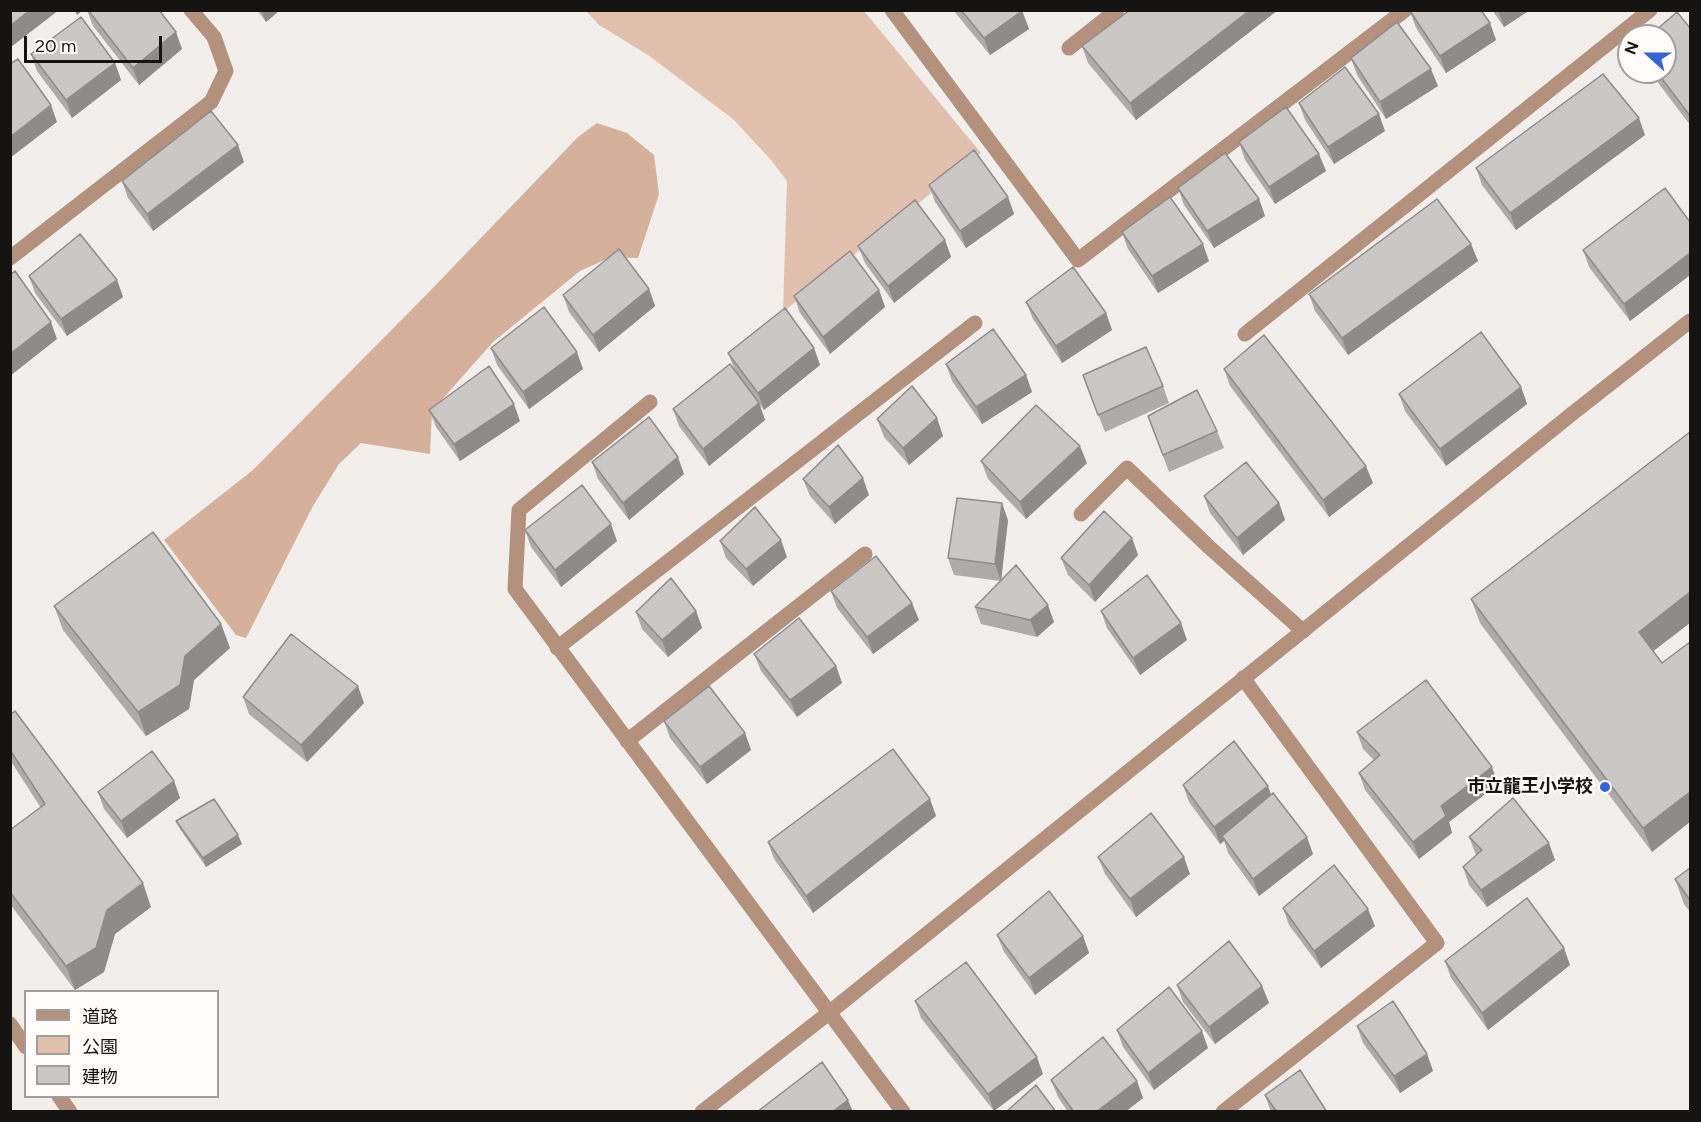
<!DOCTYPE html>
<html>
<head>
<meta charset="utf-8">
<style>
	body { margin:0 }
	#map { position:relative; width:1701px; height:1122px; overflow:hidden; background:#f1eeec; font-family:Figtree,"Noto Sans JP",sans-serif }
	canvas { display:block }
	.frame { position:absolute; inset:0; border:12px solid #151413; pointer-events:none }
	.legend { position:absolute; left:24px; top:990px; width:195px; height:108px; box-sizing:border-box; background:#fffbf9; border:2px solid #a19f9d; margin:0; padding:8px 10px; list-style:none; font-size:18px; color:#151413 }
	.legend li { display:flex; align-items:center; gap:12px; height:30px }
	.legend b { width:30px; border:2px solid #a19f9d }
	.north { position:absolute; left:1617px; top:24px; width:60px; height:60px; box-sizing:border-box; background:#fffbf9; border:2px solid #a19f9d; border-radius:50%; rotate:291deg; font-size:16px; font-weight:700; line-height:24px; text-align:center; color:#151413 }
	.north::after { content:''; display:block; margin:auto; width:21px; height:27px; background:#3365d4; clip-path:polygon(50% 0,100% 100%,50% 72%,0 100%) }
	.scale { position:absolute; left:24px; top:36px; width:138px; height:27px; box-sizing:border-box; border:3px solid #151413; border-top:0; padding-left:8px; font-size:18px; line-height:21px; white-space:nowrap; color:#151413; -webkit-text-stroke:4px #fffbf9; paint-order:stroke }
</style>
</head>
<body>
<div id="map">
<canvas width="1701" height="1122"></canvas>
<div class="frame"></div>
<ul class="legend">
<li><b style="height:8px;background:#b3917d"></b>道路</li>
<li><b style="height:16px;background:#e1c0ad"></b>公園</li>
<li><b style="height:16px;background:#cbc7c5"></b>建物</li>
</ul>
<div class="north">N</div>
<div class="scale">20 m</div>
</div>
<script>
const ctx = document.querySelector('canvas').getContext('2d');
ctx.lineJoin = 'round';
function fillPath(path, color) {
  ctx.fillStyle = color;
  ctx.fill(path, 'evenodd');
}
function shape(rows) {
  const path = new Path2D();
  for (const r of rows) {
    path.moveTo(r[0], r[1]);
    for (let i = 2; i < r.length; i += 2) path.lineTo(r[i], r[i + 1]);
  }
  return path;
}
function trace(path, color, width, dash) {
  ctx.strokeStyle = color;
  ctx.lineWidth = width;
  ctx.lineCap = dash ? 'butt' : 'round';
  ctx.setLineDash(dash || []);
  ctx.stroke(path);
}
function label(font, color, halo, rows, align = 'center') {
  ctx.font = font + ' Figtree,"Noto Sans JP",sans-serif';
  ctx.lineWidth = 4.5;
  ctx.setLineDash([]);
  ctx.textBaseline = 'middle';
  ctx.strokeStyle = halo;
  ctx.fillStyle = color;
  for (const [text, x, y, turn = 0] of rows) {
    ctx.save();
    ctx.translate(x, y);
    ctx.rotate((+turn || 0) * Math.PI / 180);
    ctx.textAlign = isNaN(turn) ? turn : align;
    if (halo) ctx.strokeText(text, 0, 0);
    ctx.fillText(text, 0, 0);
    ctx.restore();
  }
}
fillPath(shape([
	[586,11,864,11,981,153,783,312,787,181,771,160,733,119,648,55,599,25]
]), '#e1c0ad');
fillPath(shape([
	[597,123,627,133,654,155,659,194,638,258,611,257,580,271,493,342,432,411,430,454,361,443,339,464,313,506,246,638,236,635,164,540,253,470,428,293,578,137]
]), '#d5b19b');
trace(shape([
	[892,10,1078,260,1405,10],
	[1069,48,1117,10],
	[10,258,211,102,226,71,214,37,191,10],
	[1245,334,1650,10],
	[650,402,519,510,515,589,903,1112],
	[1081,514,1127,468,1209,547,1303,631],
	[557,648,975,323],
	[627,741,865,554],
	[10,1024,26,1047],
	[59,1096,70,1112],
	[1223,1112,1437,943,1243,678]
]), '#b3917d', 15);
trace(shape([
	[702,1112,830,1012,1573,413,1690,321]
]), '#b3917d', 15);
fillPath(shape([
	[87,10,159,10,182,49,139,85,93,26],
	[257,10,280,10,266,22],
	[953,10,1022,10,1029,29,990,55],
	[1130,10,1278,10,1136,120,1088,63,1082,46],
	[1492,10,1530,10,1504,27],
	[1410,11,1490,23,1496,40,1446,73,1416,28],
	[1690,28,1690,125,1650,72,1665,72],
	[31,54,115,63,121,80,72,118,37,71],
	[1351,58,1438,86,1386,119,1357,75],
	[1299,103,1385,131,1334,164,1305,120],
	[1645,135,1516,230,1482,185,1476,168],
	[1239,142,1326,171,1275,204,1245,160],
	[244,162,153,231,128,198,122,181],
	[929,185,1008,197,1014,214,966,248,935,202],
	[1178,188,1259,199,1265,216,1214,248,1184,205],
	[1690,222,1690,275,1630,321,1589,267,1583,250],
	[1122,232,1209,261,1158,293,1128,249],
	[945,240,951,257,894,303,865,263,858,246],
	[1471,244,1478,261,1348,355,1315,311,1309,294],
	[29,276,117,280,123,297,67,336,35,293],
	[649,289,655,306,599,352,569,312,563,295],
	[879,290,885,307,830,354,800,313,794,296],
	[1026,302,1106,313,1112,330,1062,363,1033,319],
	[491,348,583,369,529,409,497,365],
	[814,348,820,365,764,410,760,405,765,420,709,466,679,426,673,409,734,368,728,353],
	[946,364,1026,375,1032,392,982,424,952,381],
	[1224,369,1373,483,1329,517,1230,386],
	[1083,375,1163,386,1169,403,1105,432],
	[1521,387,1527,404,1446,466,1405,411,1399,394],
	[429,410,520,421,460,461,436,427],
	[1148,416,1217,431,1224,448,1169,472],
	[877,419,943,436,909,465,884,437],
	[981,461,1087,463,1026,519,988,479],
	[592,462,684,474,629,520,598,479],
	[803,479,869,495,835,524,810,496],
	[1204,496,1279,503,1285,520,1243,555,1210,513],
	[1008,520,1001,580,1054,622,1037,637,981,624,975,607,1001,581,954,575,948,558],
	[525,530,617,541,561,587,531,547],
	[1132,538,1138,555,1095,602,1068,575,1061,558],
	[720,541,787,557,753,586,726,558],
	[831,591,919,620,873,654,837,608],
	[1471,599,1653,652,1652,852,1480,623],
	[54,606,221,624,230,648,194,680,189,709,146,736,63,630],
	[696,611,702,628,668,657,642,629,636,612],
	[1101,611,1187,640,1140,675,1107,628],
	[754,654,836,666,842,683,797,717,761,671],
	[243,697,364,703,307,762,249,714],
	[10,715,151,907,115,934,104,972,75,990,10,904,10,830,41,808,10,760],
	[664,721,745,733,751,750,707,784,670,738],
	[1357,732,1498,784,1449,822,1452,833,1419,859,1365,790,1359,773,1374,760,1363,749],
	[174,781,180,798,127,838,104,809,98,792],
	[1183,785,1271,794,1313,854,1259,896,1228,853,1224,841,1220,844,1189,802],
	[930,799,936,816,813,913,774,859,768,842],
	[176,821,242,844,206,867,180,829],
	[1469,837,1555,860,1487,907,1469,885,1463,867,1476,855],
	[1098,857,1190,874,1136,917,1105,874],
	[1690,868,1690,912,1684,904,1675,879],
	[1283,908,1375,926,1321,968,1289,925],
	[997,935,1083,936,1089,953,1035,995,1004,952],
	[1445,961,1570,965,1488,1030,1451,978],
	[1177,985,1262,986,1269,1003,1215,1044,1183,1002],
	[915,1001,1043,1074,994,1111,921,1018],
	[1357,1026,1427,1054,1433,1071,1400,1093,1363,1043],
	[1117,1030,1208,1048,1154,1090,1123,1047],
	[1051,1080,1143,1098,1125,1112,1068,1112,1058,1097],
	[1265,1095,1327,1112,1271,1112]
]), '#afaba9');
fillPath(shape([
	[30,10,59,10,11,47,10,26],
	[75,10,83,10,77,15],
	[261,10,280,10,266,22],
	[1250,10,1278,10,1136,120,1130,103],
	[1498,10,1530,10,1504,27],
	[1022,11,1029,29,990,55,984,38],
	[1490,23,1496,40,1446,73,1440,56],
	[176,32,182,49,139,85,133,68],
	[115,63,121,80,72,118,66,100],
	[1431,69,1438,86,1386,119,1380,102],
	[51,105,57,122,10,158,10,137],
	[1379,114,1385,131,1334,164,1328,147],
	[1639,118,1645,135,1516,230,1510,213],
	[238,145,244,162,153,231,147,214],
	[1319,154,1326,171,1275,204,1269,187],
	[1008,197,1014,214,966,248,960,231],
	[1259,199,1265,216,1214,248,1207,231],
	[945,240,951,257,894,303,888,286],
	[1203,244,1209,261,1158,293,1152,276],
	[1471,244,1478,261,1348,355,1342,338],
	[1690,253,1690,275,1630,321,1624,304],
	[117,280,123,297,67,336,61,319],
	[649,289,655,306,599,352,593,335],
	[879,290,885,307,830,354,823,337],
	[1106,313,1112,330,1062,363,1056,346],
	[51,322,57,339,10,376,10,354],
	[814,348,820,365,764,410,758,393],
	[577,352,583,369,529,409,523,392],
	[1026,375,1032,392,982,424,976,407],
	[1521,387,1527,404,1446,466,1440,449],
	[759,403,765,420,709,466,703,449],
	[514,404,520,421,460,461,454,444],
	[937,418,943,436,909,465,903,448],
	[1080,446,1087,463,1026,519,1020,502],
	[678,457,684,474,629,520,623,503],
	[1366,466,1373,483,1329,517,1323,500],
	[863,478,869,495,835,524,829,507],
	[1002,503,1008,520,1001,581,995,564],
	[1279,503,1285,520,1243,555,1237,538],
	[611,524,617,541,561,587,555,570],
	[1132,538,1138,555,1095,602,1089,585],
	[781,540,787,557,753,586,746,569],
	[1690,592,1690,623,1647,656,1639,632],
	[912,603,919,620,873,654,867,637],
	[1048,605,1054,622,1037,637,1030,620],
	[696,611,702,628,668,657,662,640],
	[1181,623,1187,640,1140,675,1133,658],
	[221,624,230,648,194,680,189,709,146,736,138,712,185,656],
	[836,666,842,683,797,717,790,700],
	[358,686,364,703,307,762,301,745],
	[745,733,751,750,707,784,700,767],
	[1492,767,1498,784,1449,822,1452,833,1419,859,1413,842,1441,806],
	[174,781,180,798,127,838,121,821],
	[1268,786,1274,803,1222,836,1224,841,1220,844,1214,827],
	[1690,792,1690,822,1652,852,1643,828],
	[930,799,936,816,813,913,806,896],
	[238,835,242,844,206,867,203,858],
	[1307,837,1313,854,1259,896,1253,879],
	[1549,843,1555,860,1487,907,1481,890],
	[1184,857,1190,874,1136,917,1130,899],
	[143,883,151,907,115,934,104,972,75,990,66,966,107,910],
	[1368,909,1375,926,1321,968,1314,951],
	[1083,936,1089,953,1035,995,1029,978],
	[1564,948,1570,965,1488,1030,1482,1013],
	[1262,986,1269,1003,1215,1044,1209,1027],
	[1202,1031,1208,1048,1154,1090,1148,1073],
	[1427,1054,1433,1071,1400,1093,1394,1076],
	[1037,1057,1043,1074,994,1111,988,1094],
	[1137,1081,1143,1098,1125,1112,1096,1112],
	[848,1100,853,1112,832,1112]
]), '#8e8b8a');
const building = shape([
	[10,10,30,10,10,26,10,10],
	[88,10,159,10,176,32,133,68,88,10],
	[961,10,1022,10,1022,11,984,38,961,10],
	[1130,10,1250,10,1130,103,1082,46,1130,10],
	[1411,10,1481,10,1490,23,1440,56,1410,11,1411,10],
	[1677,12,1690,28,1690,116,1657,72,1665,72,1665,36,1649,36,1677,12],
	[81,17,115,63,66,100,31,54,81,17],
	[1397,22,1431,69,1380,102,1351,58,1397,22],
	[18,59,51,105,10,137,10,64,18,59],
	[1345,67,1379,114,1328,147,1299,103,1345,67],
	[1603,74,1639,118,1510,213,1476,168,1603,74],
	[1286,107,1319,154,1269,187,1239,142,1286,107],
	[211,111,238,145,147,214,122,181,211,111],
	[974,150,1008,197,960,231,929,185,974,150],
	[1225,153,1259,199,1207,231,1178,188,1225,153],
	[1665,188,1690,222,1690,253,1624,304,1583,250,1665,188],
	[1170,197,1203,244,1152,276,1122,232,1170,197],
	[1437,199,1471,244,1342,338,1309,294,1437,199],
	[915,200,945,240,888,286,858,246,915,200],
	[80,234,117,280,61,319,29,276,80,234],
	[619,249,649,289,593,335,563,295,619,249],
	[850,251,879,290,823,337,794,296,850,251],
	[1073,267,1106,313,1056,346,1026,302,1073,267],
	[15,271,51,322,10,354,10,275,15,271],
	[544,307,577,352,523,392,491,348,544,307],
	[785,308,814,348,758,393,728,353,785,308],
	[993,329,1026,375,976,407,946,364,993,329],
	[1481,332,1521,387,1440,449,1399,394,1481,332],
	[1264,335,1366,466,1323,500,1224,369,1264,335],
	[1146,347,1163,386,1098,415,1083,375,1146,347],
	[730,364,759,403,703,449,673,409,730,364],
	[489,366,514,404,454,444,429,410,489,366],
	[912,386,937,418,903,448,877,419,912,386],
	[1197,390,1217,431,1163,455,1148,416,1197,390],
	[1036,405,1080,446,1020,502,981,461,1036,405],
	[649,417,678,457,623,503,592,462,649,417],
	[1690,432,1690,592,1639,632,1662,663,1690,642,1690,792,1643,828,1471,599,1690,432],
	[838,445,863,478,829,507,803,479,838,445],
	[1246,462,1279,503,1237,538,1204,496,1246,462],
	[582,485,611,524,555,570,525,530,582,485],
	[957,498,1002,503,995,564,948,558,957,498],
	[755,507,781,540,746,569,720,541,755,507],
	[1104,511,1132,538,1089,585,1061,558,1104,511],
	[153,532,221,624,185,656,180,685,138,712,54,606,153,532],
	[876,556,912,603,867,637,831,591,876,556],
	[1016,565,1048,605,1030,620,975,607,1016,565],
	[1147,575,1181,623,1133,658,1101,611,1147,575],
	[671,578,696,611,662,640,636,612,671,578],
	[799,618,836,666,790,700,754,654,799,618],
	[291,634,358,686,301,745,243,697,291,634],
	[1426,680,1492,767,1441,806,1446,816,1413,842,1359,773,1380,755,1357,732,1426,680],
	[709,686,745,733,700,767,664,721,709,686],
	[15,711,143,883,107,910,96,948,66,966,10,892,10,830,45,804,10,750,10,715,15,711],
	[1234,741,1268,786,1214,827,1183,785,1234,741],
	[893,749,930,799,806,896,768,842,893,749],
	[152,751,174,781,121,821,98,792,152,751],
	[1273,793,1307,837,1253,879,1222,836,1273,793],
	[1513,798,1549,843,1481,890,1463,867,1482,850,1469,837,1513,798],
	[214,799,238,835,203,858,176,821,214,799],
	[1151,813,1184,857,1130,899,1098,857,1151,813],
	[1334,865,1368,909,1314,951,1283,908,1334,865],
	[1690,868,1690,900,1675,879,1690,868],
	[1049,891,1083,936,1029,978,997,935,1049,891],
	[1527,898,1564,948,1482,1013,1445,961,1527,898],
	[1229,941,1262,986,1209,1027,1177,985,1229,941],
	[966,962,1037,1057,988,1094,915,1001,966,962],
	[1169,987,1202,1031,1148,1073,1117,1030,1169,987],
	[1393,1001,1427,1054,1394,1076,1357,1026,1393,1001],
	[1103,1037,1137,1081,1096,1112,1074,1112,1051,1080,1103,1037],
	[822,1062,848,1100,832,1112,757,1112,822,1062],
	[1300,1070,1327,1112,1277,1112,1265,1095,1300,1070],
	[1036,1085,1056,1112,1006,1112,1036,1085]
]);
fillPath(building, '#cbc7c5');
trace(building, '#8e8b8a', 1.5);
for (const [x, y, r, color] of [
	[1605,787,6,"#3365d4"]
]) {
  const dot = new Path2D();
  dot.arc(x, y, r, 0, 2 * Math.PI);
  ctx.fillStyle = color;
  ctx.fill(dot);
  trace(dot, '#fffbf9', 2);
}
label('bold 18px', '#151413', '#fffbf9', [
	["市立龍王小学校",1593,787]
], 'right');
</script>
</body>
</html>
